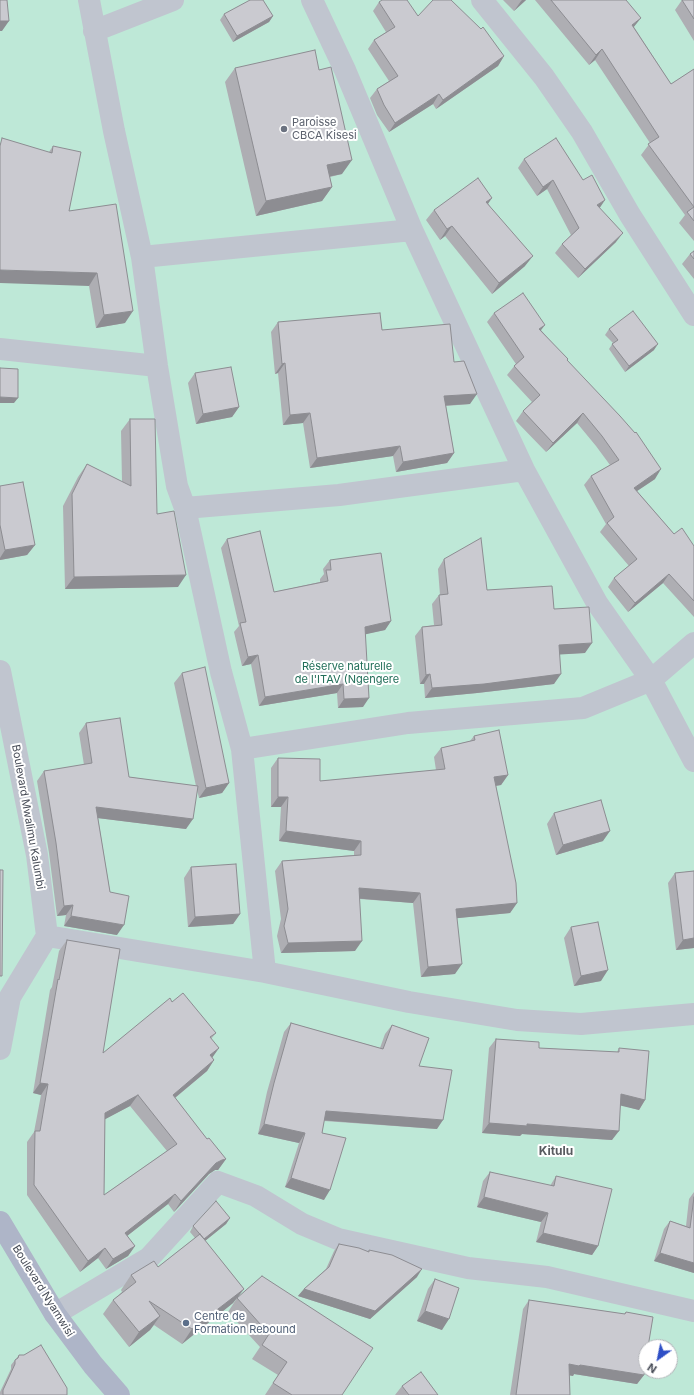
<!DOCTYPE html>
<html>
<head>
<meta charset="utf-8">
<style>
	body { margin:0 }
	#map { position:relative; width:694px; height:1395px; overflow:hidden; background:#eeecec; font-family:Inter,sans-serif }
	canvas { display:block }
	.north { position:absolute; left:638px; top:1339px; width:40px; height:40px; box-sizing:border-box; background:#fff; border:1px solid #b5b7bb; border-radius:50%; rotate:213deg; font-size:11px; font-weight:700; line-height:16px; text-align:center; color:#464b56 }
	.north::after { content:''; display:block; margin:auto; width:14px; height:18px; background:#2e4fc6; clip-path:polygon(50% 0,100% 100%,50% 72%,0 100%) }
</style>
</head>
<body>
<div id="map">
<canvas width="694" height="1395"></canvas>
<div class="north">N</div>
</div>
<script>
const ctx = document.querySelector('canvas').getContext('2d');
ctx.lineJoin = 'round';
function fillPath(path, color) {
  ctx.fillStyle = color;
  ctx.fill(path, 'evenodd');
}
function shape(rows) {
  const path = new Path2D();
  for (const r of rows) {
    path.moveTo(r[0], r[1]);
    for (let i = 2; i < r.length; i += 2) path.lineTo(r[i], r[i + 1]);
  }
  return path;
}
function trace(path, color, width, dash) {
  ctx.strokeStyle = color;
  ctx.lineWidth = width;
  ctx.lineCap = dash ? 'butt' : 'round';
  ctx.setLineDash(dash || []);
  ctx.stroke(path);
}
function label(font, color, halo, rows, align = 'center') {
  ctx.font = font + ' Inter,sans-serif';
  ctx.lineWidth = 4;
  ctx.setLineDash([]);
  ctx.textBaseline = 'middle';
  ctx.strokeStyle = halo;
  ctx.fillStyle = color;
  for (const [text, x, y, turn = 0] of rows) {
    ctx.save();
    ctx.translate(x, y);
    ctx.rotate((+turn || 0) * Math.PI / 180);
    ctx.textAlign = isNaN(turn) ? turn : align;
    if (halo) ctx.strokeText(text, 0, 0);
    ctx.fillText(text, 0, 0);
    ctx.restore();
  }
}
fillPath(shape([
	[0,0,694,0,694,1395,0,1395],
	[646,1347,670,1347,670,1371,646,1371]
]), '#bee8d7');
trace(shape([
	[89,0,114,131,142,257,157,366,177,486,185,508,221,672,242,749,265,972],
	[312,0,345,70,412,230,524,470,597,603,651,680,694,761],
	[482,0,544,77,582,132,630,215,694,315],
	[94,31,173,0],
	[142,257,412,230],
	[0,349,157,366],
	[185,508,339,495,524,470],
	[0,671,37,855,47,936,10,997,0,1049],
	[242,749,408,723,583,708,651,680,694,643],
	[47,936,265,972,409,1002,517,1020,581,1024,694,1014],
	[55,1314,149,1258,218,1182,256,1196,302,1224,338,1239,468,1268,547,1277,694,1311]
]), '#c0c5cf', 22);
trace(shape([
	[0,1222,55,1314,93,1365,119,1395]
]), '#aeb5c8', 22);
fillPath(shape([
	[503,0,526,0,514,11],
	[535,0,626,0,634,27,671,84,694,69,694,241,679,223,685,215,641,155,650,143,595,60,589,65],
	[682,0,694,0,694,41,675,10],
	[379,2,418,16,504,56,498,66,436,109,433,104,389,132,377,115,370,98,377,89,389,81,368,49,374,40,386,32,373,11],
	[224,14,273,16,269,22,233,42,220,20],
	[235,68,319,70,342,174,330,177,332,187,322,201,256,216,225,82],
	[53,146,69,211,125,323,96,328,89,286,49,152],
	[524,159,600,208,616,242,578,278,555,253,562,244,571,235,547,189,537,196,518,168],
	[492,198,488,203,525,266,492,294,445,236,440,240,426,220,434,210],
	[694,251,694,279,682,264,690,254],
	[494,313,541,330,567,360,655,479,637,491,674,534,694,546,694,617,663,583,628,612,608,587,614,578,629,566,600,532,606,524,584,485,591,476,610,465,596,446,577,423,546,452,516,421,523,411,532,402,507,375,516,364,487,322],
	[278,322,382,330,454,362,470,404,446,406,454,453,447,463,396,472,393,456,310,468,303,423,283,425,278,373,275,374,271,332],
	[609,329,654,350,625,372,609,349,613,343,605,335],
	[195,373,239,407,232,417,196,424,188,383],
	[130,419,178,587,65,589,63,506,78,477,87,464,122,482,121,431],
	[0,486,35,545,27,555,0,560],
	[227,539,274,592,320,582,320,579,324,574,323,569,330,560,391,621,385,630,365,634,363,707,338,708,337,693,259,706,251,664,242,666,234,632,239,626,221,548],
	[444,559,487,590,554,609,585,653,559,654,554,684,477,693,425,698,424,684,420,684,415,636,422,627,434,625,432,604,439,595,440,595,438,569],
	[182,673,229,783,222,793,199,798,197,790,186,829,98,818,117,935,64,926,66,915,57,916,49,853,37,781,44,771,84,765,79,733,86,723,129,777,196,786,174,683],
	[474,736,508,775,501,785,496,786,517,903,510,913,457,918,455,974,421,977,413,903,360,899,355,951,281,953,277,936,281,919,275,871,282,861,354,855,354,851,279,841,281,807,271,807,271,768,278,758,320,781,436,770,434,757,441,748,470,741],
	[554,813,603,841,556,855,547,824],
	[191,867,240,914,233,924,188,927,184,878],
	[694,871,694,948,676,950,668,883,675,873],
	[571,927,601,981,574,986,564,938],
	[67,940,103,1053,172,1002,216,1033,211,1039,219,1048,212,1057,214,1060,207,1071,175,1098,207,1139,226,1159,218,1170,215,1170,209,1174,174,1212,168,1204,127,1236,135,1246,128,1256,106,1269,98,1258,80,1272,27,1195,27,1142,34,1132,41,1095,33,1093,50,990,52,987,59,951],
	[130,1106,167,1151,104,1195,105,1119],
	[291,1023,380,1048,385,1034,392,1025,419,1066,437,1129,324,1121,322,1133,324,1200,285,1187,299,1143,258,1134,267,1092,284,1032],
	[496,1039,539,1048,617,1052,619,1048,645,1100,639,1110,621,1105,612,1140,522,1134,520,1136,482,1133,489,1048],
	[490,1172,550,1186,556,1176,598,1246,592,1255,536,1242,541,1222,477,1207,483,1181],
	[694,1192,694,1273,654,1261,664,1229,670,1221,686,1226,689,1199],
	[230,1218,226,1224,205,1241,244,1289,233,1303,182,1344,154,1325,150,1330,129,1347,103,1314,113,1300,122,1292,121,1290,131,1275,158,1267,195,1238,190,1232,193,1226],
	[339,1244,368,1252,369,1250,417,1277,370,1319,298,1296,304,1289,326,1269,334,1251],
	[435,1279,442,1330,417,1321,428,1289],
	[237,1298,342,1395,265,1395,278,1375,252,1359,260,1347,228,1312],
	[529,1300,624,1314,626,1312,644,1375,637,1384,574,1374,573,1376,569,1375,570,1395,510,1395,523,1309],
	[19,1355,67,1395,0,1395,0,1392,11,1369,11,1365],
	[402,1386,438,1395,395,1395]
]), '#aeaeb3');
fillPath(shape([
	[522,0,526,0,514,11,521,1],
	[273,16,269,22,233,42,237,36],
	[641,18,633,28,632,25],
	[0,21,9,21,2,31,0,31],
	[602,49,595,60,589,65,596,55],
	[504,56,498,66,436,109,443,100],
	[439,94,433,104,389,132,395,123],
	[352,160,342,174,317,179,327,165],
	[553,180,547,189,537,196,543,187],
	[332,187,322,201,256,216,266,201],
	[492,198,485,208,486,202],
	[605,200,599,209,597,205],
	[452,226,445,236,440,240,447,229],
	[623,233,616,242,578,278,585,269],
	[533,256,525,266,492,294,499,283],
	[0,270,97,273,89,286,0,283],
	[133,311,125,323,96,328,104,315],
	[545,325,538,334,539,329],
	[658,344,654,350,625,372,629,366],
	[285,363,278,373,275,374,282,364],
	[477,394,470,404,437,406,444,396],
	[0,397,18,398,14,403,0,403],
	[239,407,232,417,196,424,203,414],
	[310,413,303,423,283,425,290,415],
	[583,413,577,423,546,452,553,443],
	[400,446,393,456,310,468,317,458],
	[454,453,447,463,396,472,403,462],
	[661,469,655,479,628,497,634,488],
	[35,545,27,555,0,560,0,558,5,550],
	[669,574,663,583,628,612,635,603],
	[186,575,178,587,65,589,74,577],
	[391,621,385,630,358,636,365,627],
	[592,643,585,653,552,655,559,645],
	[258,655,251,664,242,666,248,657],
	[430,674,424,684,420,684,426,675],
	[561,674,554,684,477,693,425,698,432,688],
	[343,684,337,693,259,706,265,697],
	[369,698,363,707,338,708,344,699],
	[508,775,501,785,487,787,494,777],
	[229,783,222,793,199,798,206,788],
	[278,797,288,797,281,807,271,807],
	[96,807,193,819,186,829,89,817],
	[286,831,361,841,354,851,279,841],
	[610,831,603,841,556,855,563,845],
	[359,888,420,893,413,903,352,898],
	[517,903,510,913,449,919,456,909],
	[73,905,66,915,57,916,64,906],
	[240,914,233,924,188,927,195,917],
	[71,916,124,925,117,935,64,926],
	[694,938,694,948,676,950,683,940],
	[362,941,355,951,281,953,288,943],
	[462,964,455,974,421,977,428,967],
	[608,970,601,981,574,986,581,976],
	[219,1048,212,1058,210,1055],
	[214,1060,207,1071,165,1106,173,1095],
	[40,1083,48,1084,41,1095,33,1093],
	[621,1094,645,1100,639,1110,614,1104],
	[138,1095,130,1106,98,1123,105,1113],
	[326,1111,443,1120,437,1129,319,1120],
	[489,1123,527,1124,619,1131,612,1140,522,1134,520,1136,482,1133],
	[264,1124,305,1133,299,1143,258,1134],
	[226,1159,218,1170,215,1170,209,1174,174,1212,181,1201,216,1163,222,1160],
	[291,1178,330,1190,324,1200,285,1187],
	[175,1194,168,1204,118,1243,125,1233],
	[484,1197,548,1213,541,1222,477,1207],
	[230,1218,226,1224,200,1245,204,1239],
	[543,1233,598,1246,592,1255,536,1242],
	[135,1246,128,1256,106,1269,113,1259],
	[105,1248,98,1258,80,1272,88,1261],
	[660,1253,694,1263,694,1273,654,1261],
	[422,1269,417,1277,370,1319,298,1296,304,1289],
	[244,1289,233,1303,182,1344,192,1329],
	[425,1311,449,1319,442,1330,417,1321],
	[160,1316,150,1330,129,1347,139,1332],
	[569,1364,580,1365,644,1375,637,1384,574,1374,573,1376,562,1374]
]), '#8d8d92');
const building = shape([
	[0,0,7,0,9,21,0,21,0,0],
	[250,0,263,0,273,16,237,36,224,14,250,0],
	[382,0,407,0,418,16,433,0,451,0,481,29,483,27,504,56,443,100,439,94,395,123,384,105,377,89,398,76,374,40,395,27,379,2,382,0],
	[551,0,626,0,641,18,632,25,671,84,694,69,694,221,687,212,694,207,648,144,659,137,602,49,596,55,551,0],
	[682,0,694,0,694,19,682,0],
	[315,50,319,70,331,67,352,160,327,165,332,187,266,201,235,68,315,50],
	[2,138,52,153,53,146,81,152,69,211,116,204,133,311,104,315,97,273,0,270,0,146,2,138],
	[556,138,583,180,592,175,605,200,597,205,623,233,585,269,562,244,579,228,553,180,543,187,524,159,556,138],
	[478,178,492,198,486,202,533,256,499,283,452,226,447,229,434,210,478,178],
	[694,251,694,259,690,254,694,251],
	[523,293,545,325,539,329,568,359,567,360,620,416,635,433,636,432,661,469,634,488,674,534,682,528,694,546,694,601,669,574,635,603,614,578,637,559,607,523,614,517,591,476,619,460,602,436,583,413,553,443,523,411,540,395,514,366,524,357,494,313,523,293],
	[633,311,658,344,629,366,612,344,618,340,609,329,633,311],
	[380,313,382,330,450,324,454,362,464,361,477,394,444,396,454,453,403,462,400,446,317,458,310,413,290,415,285,363,282,364,278,322,380,313],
	[231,367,239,407,203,414,195,373,231,367],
	[0,368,18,369,18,398,0,397,0,368],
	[130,419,155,419,157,514,174,511,186,575,74,577,72,494,87,464,131,486,130,419],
	[23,482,35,545,5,550,0,525,0,486,23,482],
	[260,531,274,592,328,581,326,570,331,570,330,560,381,553,391,621,365,627,369,698,344,699,343,684,265,697,258,655,248,657,240,623,246,622,227,539,260,531],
	[481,538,487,590,552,586,554,609,589,607,592,643,559,645,561,674,484,684,432,688,430,674,426,675,422,627,442,625,439,595,448,594,444,559,481,538],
	[205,667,229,783,206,788,182,673,205,667],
	[120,718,129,777,198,786,193,819,96,807,110,892,129,896,124,925,71,916,73,905,64,906,56,843,44,771,92,763,86,723,120,718],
	[499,730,508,775,494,777,516,883,517,903,456,909,462,964,428,967,420,893,359,888,362,941,288,943,284,926,288,909,282,861,361,855,361,841,286,831,288,797,278,797,278,758,320,759,320,781,445,769,441,748,475,740,474,736,499,730],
	[601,800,610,831,563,845,554,813,601,800],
	[236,864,240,914,195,917,191,867,236,864],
	[0,870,3,870,2,976,0,976,0,870],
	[694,871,694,938,683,940,675,873,694,871],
	[598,922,608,970,581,976,571,927,598,922],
	[67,940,120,949,103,1053,170,998,172,1002,183,993,216,1033,210,1037,219,1048,210,1055,214,1060,173,1095,207,1139,209,1138,226,1159,222,1160,216,1163,181,1201,175,1194,125,1233,135,1246,113,1259,105,1248,88,1261,34,1185,35,1131,40,1131,48,1084,40,1083,58,979,59,980,67,940],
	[138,1095,177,1144,104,1195,105,1113,138,1095],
	[291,1023,383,1049,392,1025,429,1038,419,1066,452,1070,443,1120,326,1111,322,1133,346,1138,330,1190,291,1178,305,1133,264,1124,274,1083,291,1023],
	[496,1039,539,1042,539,1048,619,1052,619,1048,649,1051,645,1100,621,1094,619,1131,527,1124,527,1126,489,1123,496,1039],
	[490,1172,554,1186,556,1176,612,1189,598,1246,543,1233,548,1213,484,1197,490,1172],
	[694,1197,694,1263,660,1253,670,1221,690,1228,694,1197],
	[216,1201,230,1218,204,1239,193,1226,216,1201],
	[200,1234,244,1289,192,1329,149,1301,160,1316,139,1332,113,1300,136,1282,131,1275,154,1261,158,1267,200,1234],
	[339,1244,359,1248,369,1252,369,1250,392,1255,422,1269,375,1311,304,1289,329,1267,339,1244],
	[262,1276,373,1348,342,1395,292,1395,273,1383,287,1362,262,1345,269,1334,237,1298,262,1276],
	[435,1279,459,1288,449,1319,425,1311,435,1279],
	[529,1300,625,1314,626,1312,653,1317,648,1347,646,1347,646,1362,644,1375,580,1365,579,1366,569,1364,570,1395,516,1395,529,1300],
	[41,1345,67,1388,67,1395,3,1395,3,1390,15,1364,15,1360,18,1358,19,1355,24,1355,41,1345],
	[421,1372,438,1395,409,1395,402,1386,421,1372]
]);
fillPath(building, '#cacad0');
trace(building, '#8d8d92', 1);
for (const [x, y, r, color] of [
	[284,129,4,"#6b7280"],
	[186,1323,4,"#5c6f8a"]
]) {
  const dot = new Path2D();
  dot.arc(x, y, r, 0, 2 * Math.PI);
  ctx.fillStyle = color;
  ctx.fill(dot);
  trace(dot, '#fff', 1.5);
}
label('11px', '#5b616d', '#fff', [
	["Paroisse",292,123],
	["CBCA Kisesi",292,136]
], 'left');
label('11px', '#216e58', '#fff', [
	["Réserve naturelle",347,667],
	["de l'ITAV (Ngengere",347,680]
]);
label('11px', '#464b56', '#fff', [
	["Boulevard Mwalimu Kalumbi",28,817,80],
	["Boulevard Nyamwisi",43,1291,58]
]);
label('11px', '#4e5e75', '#fff', [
	["Centre de",194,1317],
	["Formation Rebound",194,1330]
], 'left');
label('bold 12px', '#595b60', '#fff', [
	["Kitulu",556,1151]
]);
</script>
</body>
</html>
